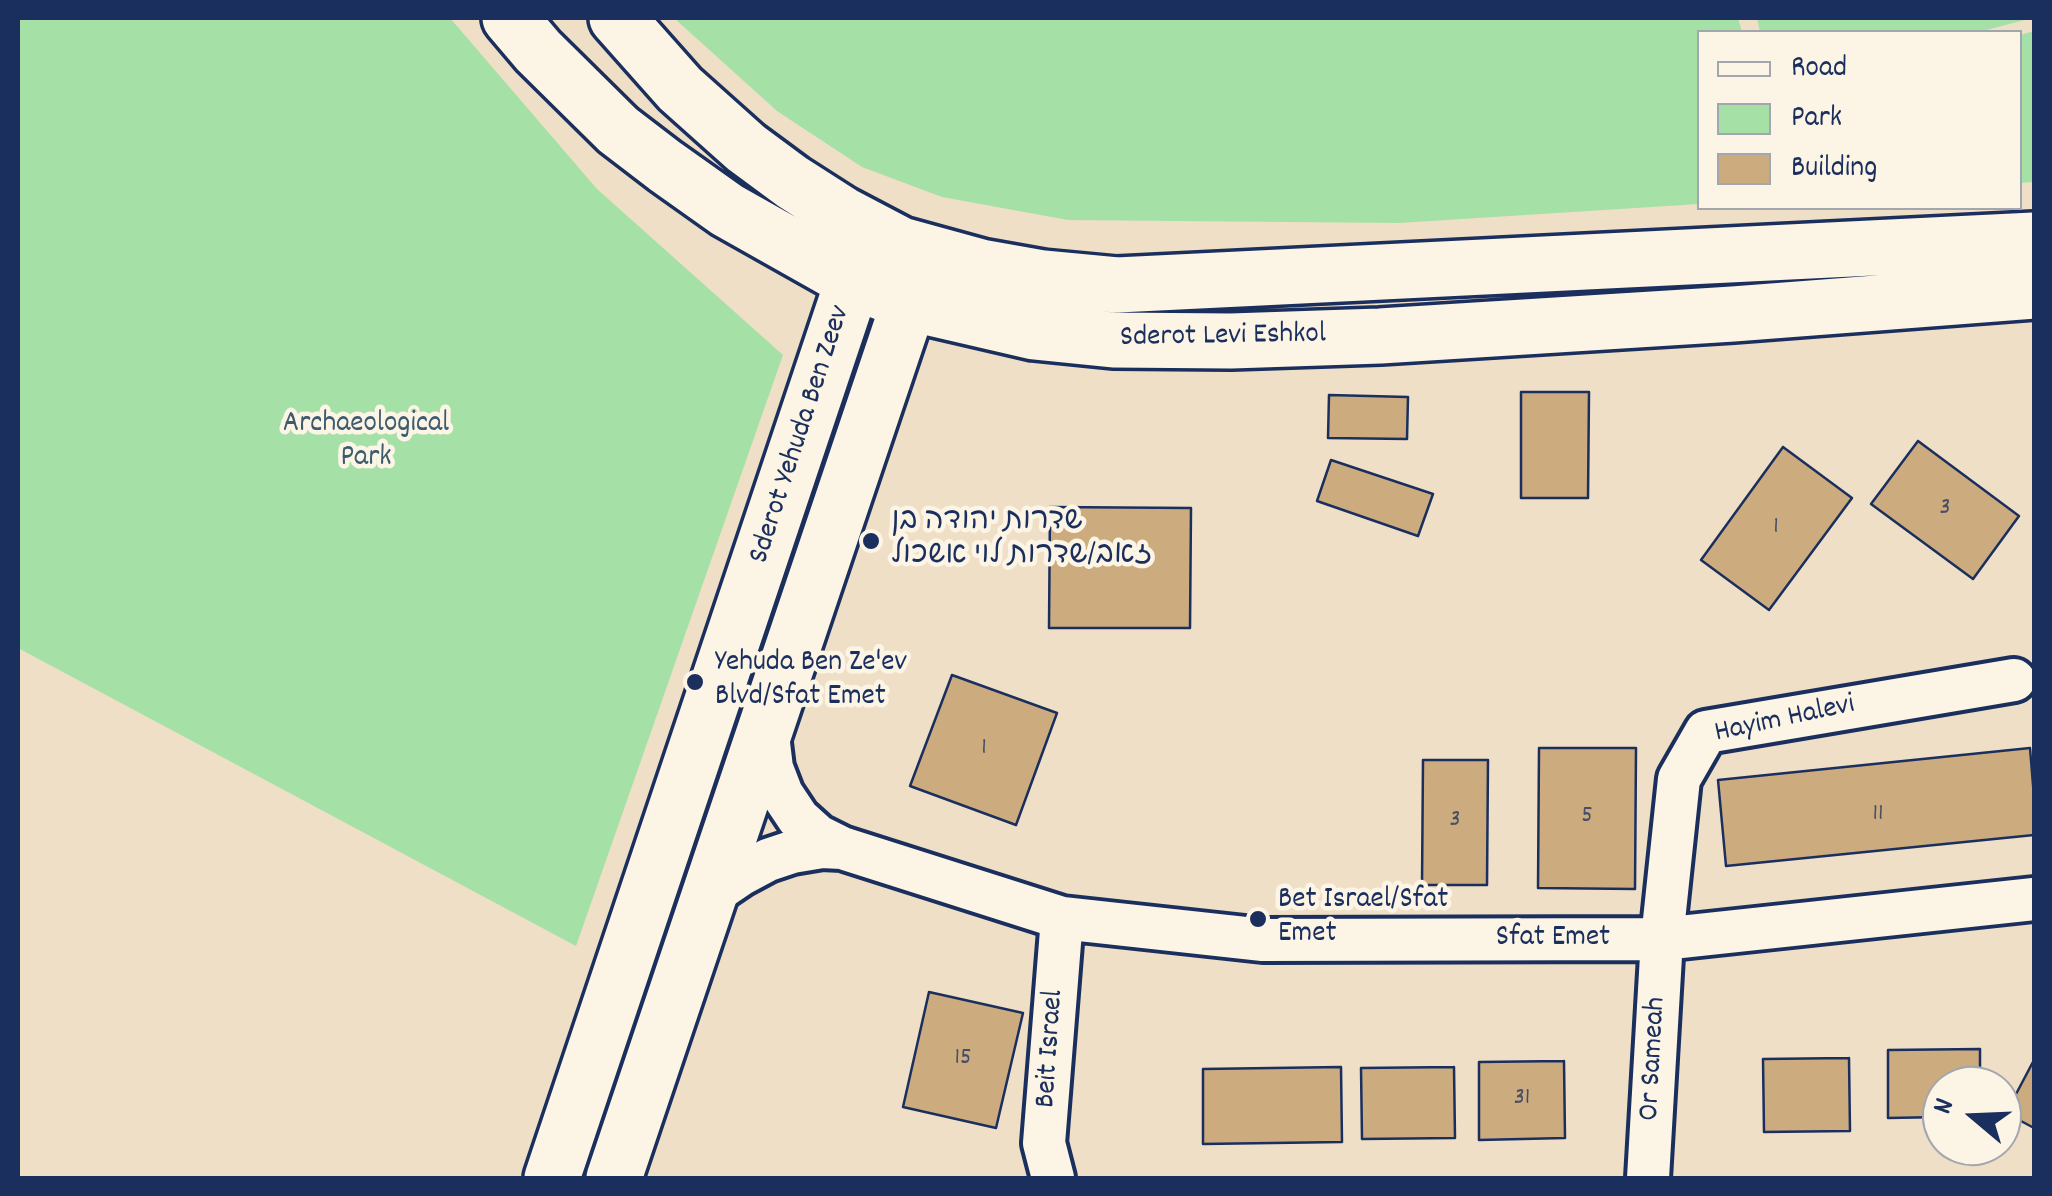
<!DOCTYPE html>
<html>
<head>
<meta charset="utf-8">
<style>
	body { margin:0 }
	#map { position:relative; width:2052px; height:1196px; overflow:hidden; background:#eedfc6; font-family:Dekko,sans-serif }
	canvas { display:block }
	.frame { position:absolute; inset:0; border:20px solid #1b2f5e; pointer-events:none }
	.legend { position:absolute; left:1697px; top:30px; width:325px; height:180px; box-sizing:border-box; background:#fcf5e5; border:2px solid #a2a6af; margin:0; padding:12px 18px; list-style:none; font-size:30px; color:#1b2f5e }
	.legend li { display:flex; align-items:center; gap:20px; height:50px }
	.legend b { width:50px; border:2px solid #a2a6af }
	.north { position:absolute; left:1922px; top:1066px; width:100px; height:100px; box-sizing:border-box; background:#fcf5e5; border:2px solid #a2a6af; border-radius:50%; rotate:289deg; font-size:28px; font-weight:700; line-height:40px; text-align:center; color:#1b2f5e }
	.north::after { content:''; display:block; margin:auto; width:35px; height:45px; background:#1b2f5e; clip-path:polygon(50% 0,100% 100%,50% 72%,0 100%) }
</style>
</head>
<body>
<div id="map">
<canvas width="2052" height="1196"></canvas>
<div class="frame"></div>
<ul class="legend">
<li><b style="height:12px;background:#fcf5e5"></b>Road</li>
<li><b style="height:28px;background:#a5e1a6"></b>Park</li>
<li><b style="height:28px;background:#ccab7f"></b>Building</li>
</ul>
<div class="north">N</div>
</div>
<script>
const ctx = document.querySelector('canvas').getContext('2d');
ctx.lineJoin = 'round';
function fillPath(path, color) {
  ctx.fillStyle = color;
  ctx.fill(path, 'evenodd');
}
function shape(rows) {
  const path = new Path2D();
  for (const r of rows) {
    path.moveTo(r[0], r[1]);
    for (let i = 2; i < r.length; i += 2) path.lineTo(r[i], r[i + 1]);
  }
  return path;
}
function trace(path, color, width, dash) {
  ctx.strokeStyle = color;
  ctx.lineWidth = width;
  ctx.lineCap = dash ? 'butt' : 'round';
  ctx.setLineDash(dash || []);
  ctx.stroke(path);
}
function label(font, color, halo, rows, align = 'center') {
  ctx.font = font + ' Dekko,"Playpen Sans Hebrew",sans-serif';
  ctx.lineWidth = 9;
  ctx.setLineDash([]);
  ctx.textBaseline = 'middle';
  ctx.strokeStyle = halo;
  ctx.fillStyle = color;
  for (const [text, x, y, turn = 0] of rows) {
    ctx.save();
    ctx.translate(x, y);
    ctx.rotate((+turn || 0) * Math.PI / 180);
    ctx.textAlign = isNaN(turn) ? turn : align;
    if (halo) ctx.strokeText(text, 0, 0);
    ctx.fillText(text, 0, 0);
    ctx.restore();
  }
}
fillPath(shape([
	[18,18,450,18,597,189,783,355,576,946,18,648],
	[674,18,1738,18,1742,32,1700,32,1699,204,1399,223,1068,220,942,197,862,167,777,111],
	[1757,18,2032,18,1979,32,1760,32],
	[2034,31,2034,182,2020,183,2020,35]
]), '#a5e1a6');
const building = shape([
	[1521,392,1589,392,1588,498,1521,498,1521,392],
	[1329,395,1408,397,1407,439,1328,438,1329,395],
	[1918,441,2019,516,1973,579,1871,504,1918,441],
	[1783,447,1852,498,1769,610,1701,560,1783,447],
	[1331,460,1433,494,1418,536,1317,501,1331,460],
	[1050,507,1191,508,1190,628,1049,628,1050,507],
	[952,675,1057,713,1016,825,910,786,952,675],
	[1539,748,1636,748,1635,889,1538,888,1539,748],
	[2030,748,2034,797,2034,835,1726,866,1718,780,2030,748],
	[1423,760,1488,760,1487,885,1422,885,1423,760],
	[929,992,1023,1013,996,1128,903,1107,929,992],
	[1980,1049,1980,1086,1942,1086,1942,1117,1888,1118,1888,1050,1980,1049],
	[1849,1058,1850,1131,1764,1132,1763,1059,1849,1058],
	[2034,1060,2034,1128,2006,1113,2034,1060],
	[1564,1061,1565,1138,1479,1140,1479,1062,1564,1061],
	[1341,1067,1342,1142,1203,1144,1203,1069,1341,1067],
	[1454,1067,1455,1138,1362,1139,1361,1068,1454,1067]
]);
fillPath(building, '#ccab7f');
trace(building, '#1b2f5e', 2.5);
const minor = shape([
	[767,727,772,768,782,794,798,818,818,836,842,848,1062,918,1263,940,1662,939,2034,899],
	[709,896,740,875,768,860,792,852,822,847,842,848],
	[1053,1178,1044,1143,1062,918],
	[1648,1178,1662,939,1679,779,1706,732,2014,680]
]);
const secondary = shape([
	[510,18,538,51,618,130,665,166,727,210,853,281,909,303,1034,332,1113,340,1231,341,1380,336,1733,314,2034,291],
	[617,18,680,89,746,148,792,182,842,214,901,245,981,267,1043,278,1117,285,2034,240],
	[552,1178,853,281,881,260],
	[614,1178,909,303,904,268]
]);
trace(minor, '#1b2f5e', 50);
trace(secondary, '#1b2f5e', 62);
trace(minor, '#fcf5e5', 42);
trace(secondary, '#fcf5e5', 55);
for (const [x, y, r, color] of [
	[871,541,10,"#1b2f5e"],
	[695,682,10,"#1b2f5e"],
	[1258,919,10,"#1b2f5e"]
]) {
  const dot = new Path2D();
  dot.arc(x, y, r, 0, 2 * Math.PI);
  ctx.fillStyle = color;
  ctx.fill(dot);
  trace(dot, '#fcf5e5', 4);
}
label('25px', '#474e66', null, [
	["3",1945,510],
	["1",1776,529],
	["1",984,750],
	["11",1878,816],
	["5",1587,818],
	["3",1455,822],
	["15",963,1060],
	["31",1522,1100]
]);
label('30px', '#1b2f5e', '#fcf5e5', [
	["Sderot Levi Eshkol",1223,338,-1],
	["Sderot Yehuda Ben Zeev",802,435,-72],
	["Hayim Halevi",1785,721,-12],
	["Sfat Emet",1553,940],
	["Beit Israel",1052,1049,-86],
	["Or Sameah",1655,1059,-87]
]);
label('30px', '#3e5c70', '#fcf5e5', [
	["Archaeological",366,426],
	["Park",366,460]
]);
label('30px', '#1b2f5e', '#fcf5e5', [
	["שדרות יהודה בן",891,524],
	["זאב/שדרות לוי אשכול",891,558],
	["Yehuda Ben Ze'ev",715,665],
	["Blvd/Sfat Emet",715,699],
	["Bet Israel/Sfat",1278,902],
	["Emet",1278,936]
], 'left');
</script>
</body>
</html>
